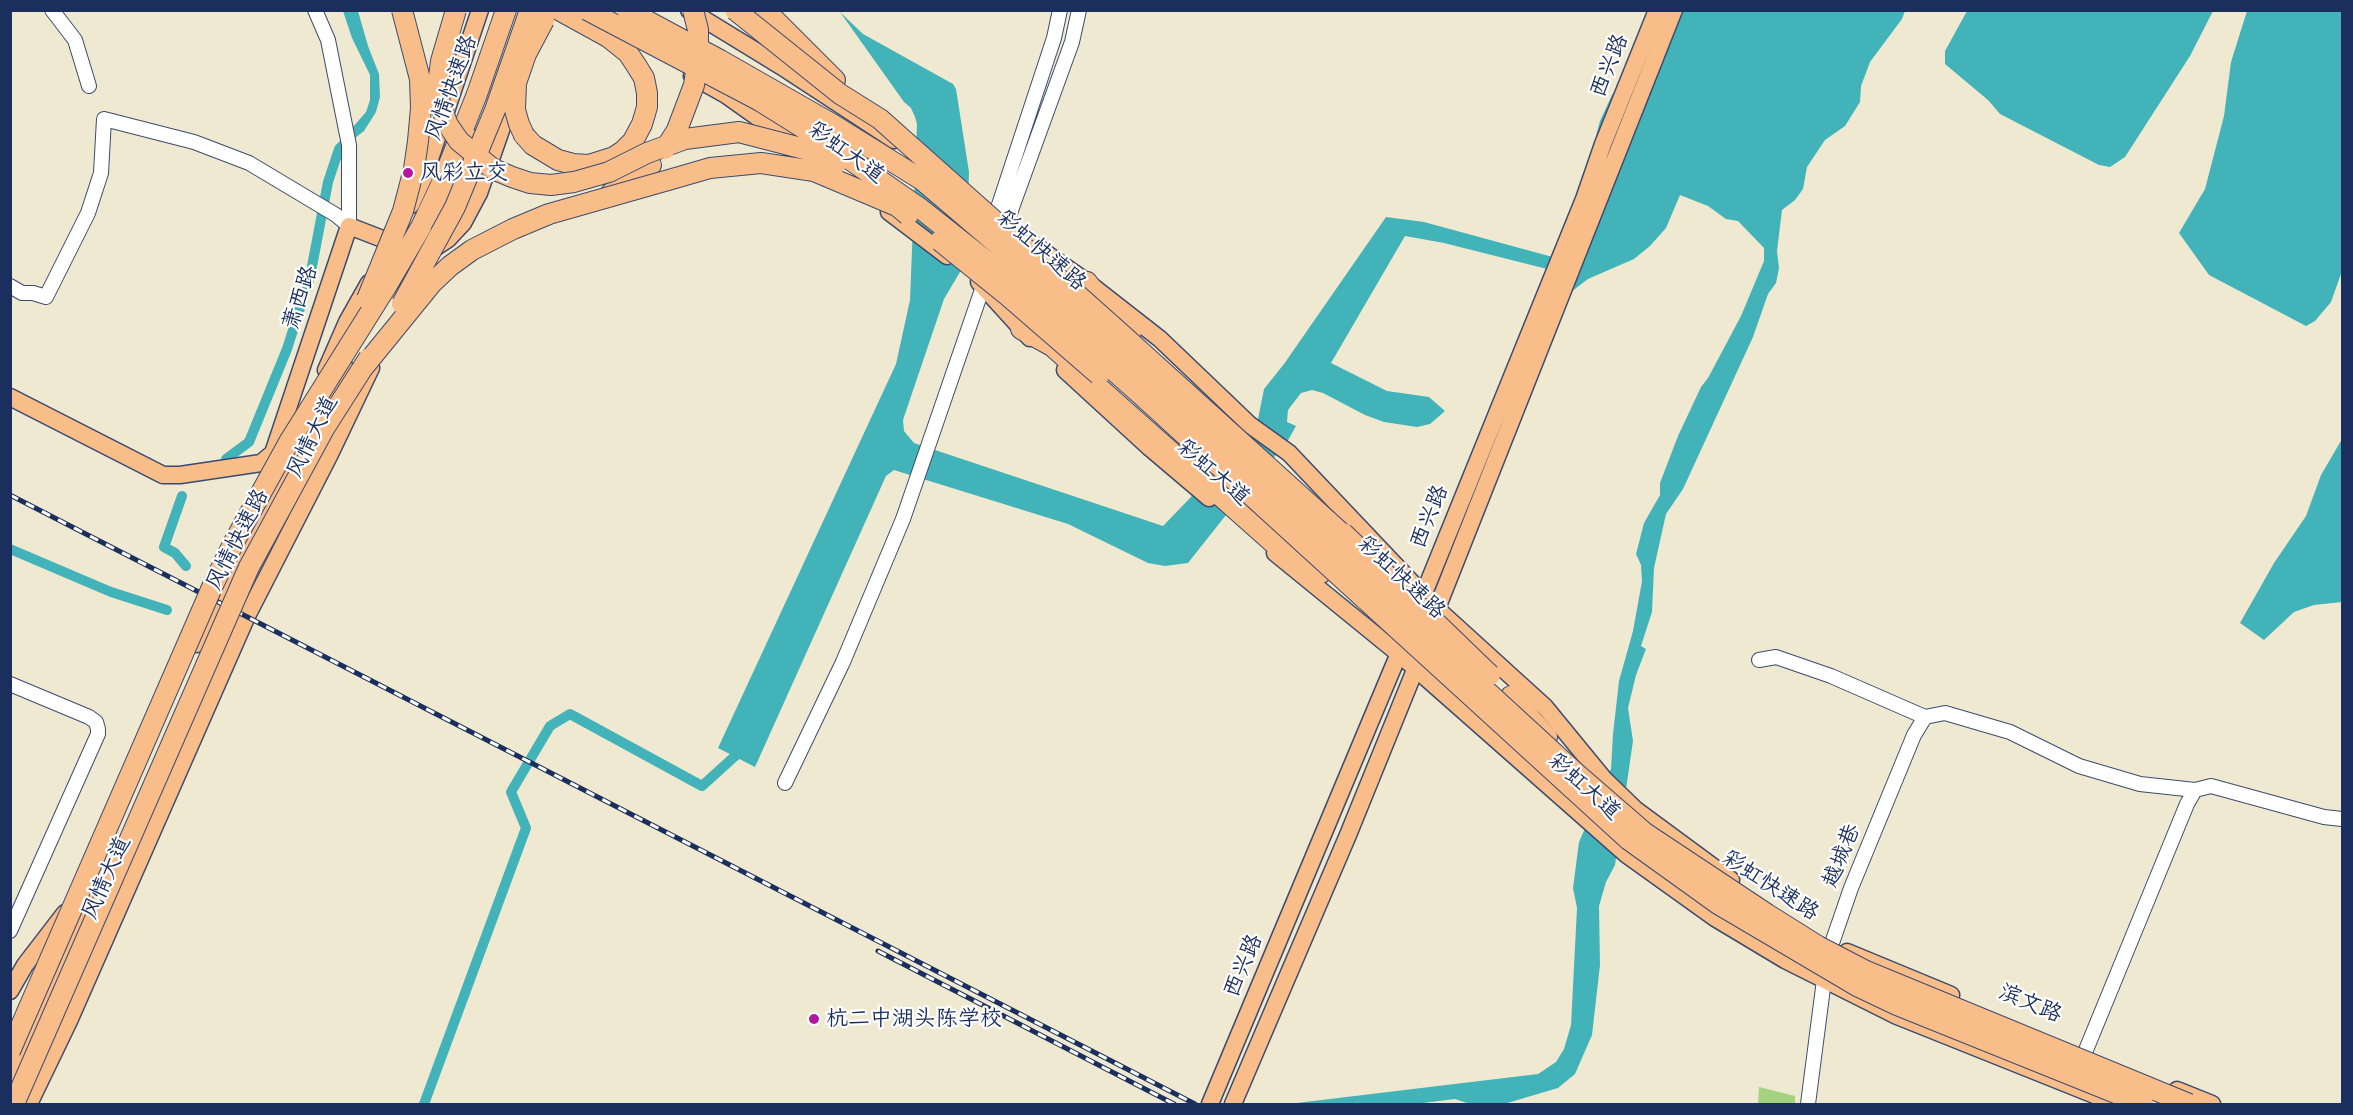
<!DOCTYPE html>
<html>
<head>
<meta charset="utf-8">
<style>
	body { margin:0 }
	#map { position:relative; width:2353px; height:1115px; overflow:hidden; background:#f0e9d1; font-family:Itim,sans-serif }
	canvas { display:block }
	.frame { position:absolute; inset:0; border:12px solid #1b2f5e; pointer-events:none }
</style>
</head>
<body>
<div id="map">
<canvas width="2353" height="1115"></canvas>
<div class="frame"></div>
</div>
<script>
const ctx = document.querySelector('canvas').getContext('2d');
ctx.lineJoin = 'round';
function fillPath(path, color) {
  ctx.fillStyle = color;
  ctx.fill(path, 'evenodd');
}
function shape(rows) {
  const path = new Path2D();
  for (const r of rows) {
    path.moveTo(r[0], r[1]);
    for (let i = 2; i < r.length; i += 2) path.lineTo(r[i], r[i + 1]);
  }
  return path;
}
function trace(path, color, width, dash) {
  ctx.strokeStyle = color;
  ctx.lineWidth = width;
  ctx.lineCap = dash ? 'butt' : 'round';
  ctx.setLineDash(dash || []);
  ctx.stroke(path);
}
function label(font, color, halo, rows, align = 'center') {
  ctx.font = font + ' Itim,"LXGW WenKai TC",sans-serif';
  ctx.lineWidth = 4.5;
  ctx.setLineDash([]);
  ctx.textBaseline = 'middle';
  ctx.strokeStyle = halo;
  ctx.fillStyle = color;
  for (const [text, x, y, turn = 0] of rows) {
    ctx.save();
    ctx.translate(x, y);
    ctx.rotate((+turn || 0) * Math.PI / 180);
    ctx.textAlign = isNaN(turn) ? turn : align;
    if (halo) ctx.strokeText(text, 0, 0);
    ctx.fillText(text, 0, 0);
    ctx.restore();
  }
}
fillPath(shape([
	[1759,1087,1795,1096,1795,1104,1758,1104]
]), '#a4d280');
fillPath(shape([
	[343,11,358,11,368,46,379,74,380,97,376,112,364,131,355,138,352,128,366,112,370,100,370,75,352,38],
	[1653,11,1905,11,1902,19,1870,62,1861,86,1860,102,1845,126,1825,140,1807,167,1803,189,1795,200,1782,210,1777,251,1779,268,1776,283,1768,294,1753,337,1683,489,1666,514,1654,568,1652,612,1641,646,1646,649,1636,675,1628,708,1633,741,1615,865,1606,882,1599,906,1600,965,1592,1035,1575,1074,1558,1088,1504,1104,1470,1104,1455,1099,1415,1104,1288,1104,1538,1074,1556,1062,1564,1049,1571,1025,1577,908,1573,888,1579,842,1611,769,1613,734,1619,681,1633,631,1642,581,1641,565,1636,554,1644,523,1660,495,1660,483,1678,436,1701,387,1708,378,1741,316,1764,261,1764,248,1738,221,1726,219,1708,206,1680,195,1666,228,1650,246,1634,259,1588,279,1567,295,1551,270,1444,243,1405,236,1331,363,1387,391,1429,397,1445,411,1430,424,1417,427,1384,422,1365,415,1323,393,1312,390,1301,393,1288,410,1287,422,1296,426,1286,444,1233,502,1226,515,1188,563,1165,566,1148,563,1068,524,894,470,886,476,755,767,718,748,896,364,910,300,917,124,915,117,911,108,904,102,840,12,863,34,953,84,956,89,969,172,966,262,944,299,903,420,904,431,914,443,1163,526,1246,440,1257,424,1264,389,1284,364,1386,217,1424,222,1560,259,1597,147,1596,136,1600,121,1612,95,1627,75],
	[1967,11,1967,10,2213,11,2190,56,2125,157,2110,167,2099,165,2000,114,1988,100,1945,64,1945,51],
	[2247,11,2342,11,2342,271,2331,302,2315,321,2306,326,2209,275,2179,233,2205,189,2224,116,2231,62],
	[2342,439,2342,602,2314,605,2294,612,2264,640,2240,623,2274,563,2306,516,2321,475]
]), '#43b3ba');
trace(shape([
	[226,459,249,442,287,349,310,277,328,182,339,149,351,137],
	[182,496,164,547,175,553,186,566],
	[10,549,111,592,167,610],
	[424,1104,526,828,511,792,550,726,570,714,702,786,745,747]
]), '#43b3ba', 10);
const minor = shape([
	[52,10,75,40,89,86],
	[992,226,1054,38,1060,10],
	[1002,235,1072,42,1079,10],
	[10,286,22,293,33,293,46,297,88,213,101,173,104,119,194,142,249,163,336,215,349,226,349,145,328,40,315,10],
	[1759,660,1776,657,1831,676,1925,717],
	[10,684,89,717,96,722,98,729,98,734,10,931],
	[785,783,843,662,903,519,986,278],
	[2079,1067,2187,804,2195,790,2211,786,2324,817,2342,819],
	[1808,1104,1824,980,1831,946,1851,888,1914,735,1925,717,1945,713,2010,732,2079,766,2140,784,2195,790]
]);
const major = shape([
	[689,10,787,70,894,140],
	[692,76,726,95,795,144],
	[411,205,424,177,480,10],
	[889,212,947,256],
	[434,230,470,137],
	[1027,240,1087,282,1160,339,1250,425,1289,453,1436,608,1545,707,1604,779,1636,810,1731,880],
	[430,251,448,239,463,223,479,193,513,96],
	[979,282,1030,338],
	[326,370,347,322,369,283],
	[1065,370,1150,448,1209,498],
	[10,397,163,475,180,475,261,463,273,453,349,226,424,255],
	[282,483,333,393,344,366],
	[1275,553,1399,654,1627,855,1715,918,1785,960,1897,1016,2117,1104],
	[1420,603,1584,199,1603,144,1657,10],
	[1434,616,1674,10],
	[197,644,259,523,282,471],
	[1847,952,1951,995],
	[10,991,25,965,65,913],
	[10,1081,88,896],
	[2177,1090,2212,1104],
	[29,1104,69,1021,247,616,330,454,371,368],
	[1210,1104,1402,646],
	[1233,1104,1348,835,1419,660]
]);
const highway = shape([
	[765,10,835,80],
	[524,135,533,145,558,160,573,164,589,165,614,157,623,151,633,141,642,124,647,107,647,93,644,78,636,65,628,53,608,37,559,10],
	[611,193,626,185,651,165],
	[421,227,440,187,477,94,506,10],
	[1087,282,1108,310,1132,330],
	[1021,329,1052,346,1279,548,1321,573],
	[1511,696,1547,737]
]);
trace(minor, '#3b4b6f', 16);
trace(major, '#3b4b6f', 19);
trace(highway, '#3b4b6f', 22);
trace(minor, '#fff', 14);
trace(major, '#f8bd89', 16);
trace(highway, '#f8bd89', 20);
const rail = shape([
	[10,495,1195,1104],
	[878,951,1174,1104]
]);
trace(rail, '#1b2f5e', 5);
trace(rail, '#fff', 3, [9]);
const highwayBridge = shape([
	[456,10,441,61,438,86,440,105,448,125,459,141,493,169,512,177,530,183,551,185,574,182,609,172,647,153,685,139,739,132,820,153,836,164],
	[587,10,760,101,816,136,921,209,1018,286,1139,393,1629,840,1718,904,1857,986,1897,1005,2143,1104],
	[627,10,720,60,832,124,922,180,1030,272,1577,774,1645,833,1767,914,1818,946,1866,971,2189,1104],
	[735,10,840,94,880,119,1118,331,1350,541],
	[524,135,519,124,515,110,516,83,526,54,544,20],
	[665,149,677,130,694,85,698,58,698,30,693,10],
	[940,241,1008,296,1099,375],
	[367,299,403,211,414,169,418,141,421,108,420,79,402,10],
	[402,304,455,207,495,110,530,10],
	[362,369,432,283,450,266,472,250,513,229,549,214,672,179,710,168,761,163,814,171,897,206,908,215],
	[1343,533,1490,675],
	[10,1051,213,585,234,542,289,442,386,287,421,227],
	[14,1104,249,567,325,427,369,358]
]);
trace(highwayBridge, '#3b4b6f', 22, []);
trace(highwayBridge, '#f8bd89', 20);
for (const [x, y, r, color] of [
	[408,173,6,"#b5179e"],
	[814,1019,6,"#b5179e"]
]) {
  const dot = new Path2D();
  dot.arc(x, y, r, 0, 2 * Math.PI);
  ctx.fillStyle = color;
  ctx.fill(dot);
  trace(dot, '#fff', 2);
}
label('22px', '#1b2f5e', '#fff', [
	["西兴路",1610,66,-68],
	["风情快速路",452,88,-70],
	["彩虹大道",846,153,36],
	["彩虹快速路",1041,251,41],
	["萧西路",301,298,-72],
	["风情大道",313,437,-64],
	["彩虹大道",1213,473,41],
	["西兴路",1430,517,-68],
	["风情快速路",238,540,-63],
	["彩虹快速路",1401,578,43],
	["彩虹大道",1584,787,42],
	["越城巷",1842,856,-68],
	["风情大道",107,878,-66],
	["彩虹快速路",1770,886,33],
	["西兴路",1244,966,-67],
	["滨文路",2030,1004,23]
]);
label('22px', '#1b2f5e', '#fff', [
	["风彩立交",420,173],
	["杭二中湖头陈学校",826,1019]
], 'left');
</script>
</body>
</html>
